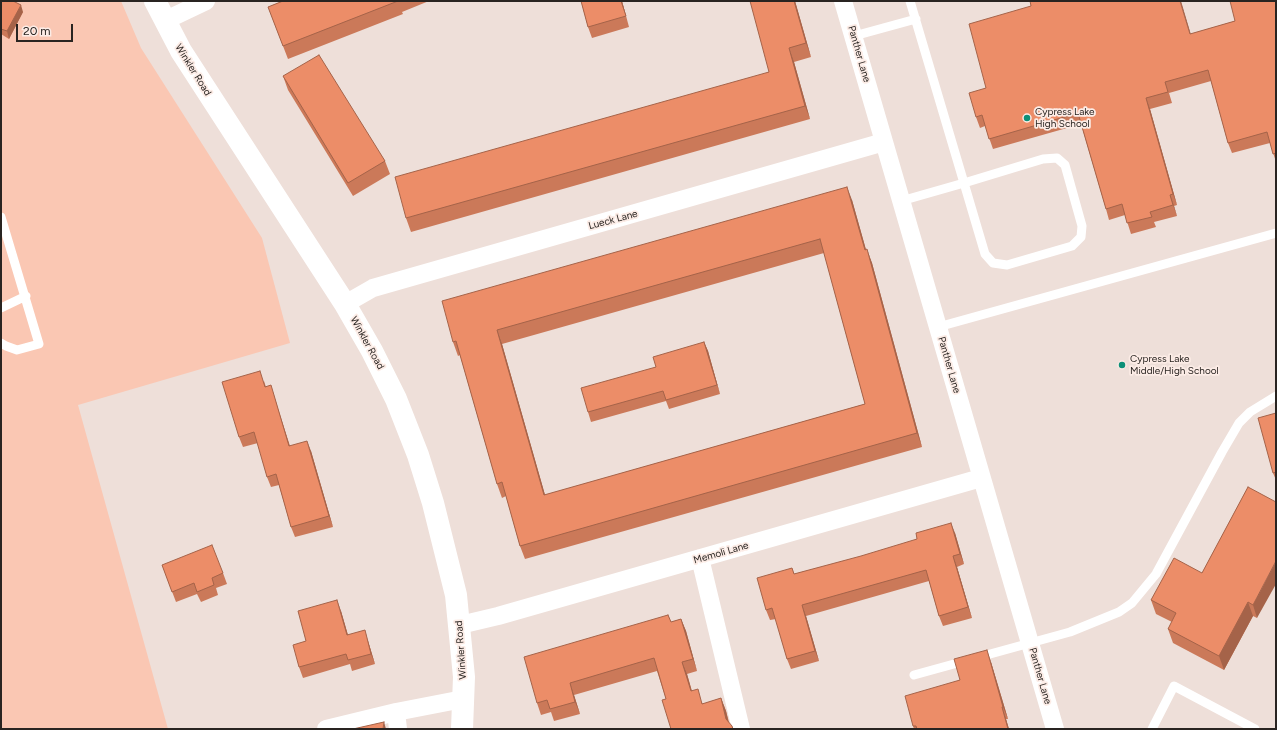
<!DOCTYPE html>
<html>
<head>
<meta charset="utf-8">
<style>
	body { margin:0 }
	#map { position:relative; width:1277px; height:730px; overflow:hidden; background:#eedfd9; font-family:Figtree,sans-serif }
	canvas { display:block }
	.frame { position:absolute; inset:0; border:2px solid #292421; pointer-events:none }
	.scale { position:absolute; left:16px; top:24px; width:57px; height:18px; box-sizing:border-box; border:2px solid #292421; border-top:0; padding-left:5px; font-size:12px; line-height:14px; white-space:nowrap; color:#292421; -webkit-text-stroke:3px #fcece6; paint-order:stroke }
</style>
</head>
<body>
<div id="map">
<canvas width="1277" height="730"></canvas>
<div class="frame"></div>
<div class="scale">20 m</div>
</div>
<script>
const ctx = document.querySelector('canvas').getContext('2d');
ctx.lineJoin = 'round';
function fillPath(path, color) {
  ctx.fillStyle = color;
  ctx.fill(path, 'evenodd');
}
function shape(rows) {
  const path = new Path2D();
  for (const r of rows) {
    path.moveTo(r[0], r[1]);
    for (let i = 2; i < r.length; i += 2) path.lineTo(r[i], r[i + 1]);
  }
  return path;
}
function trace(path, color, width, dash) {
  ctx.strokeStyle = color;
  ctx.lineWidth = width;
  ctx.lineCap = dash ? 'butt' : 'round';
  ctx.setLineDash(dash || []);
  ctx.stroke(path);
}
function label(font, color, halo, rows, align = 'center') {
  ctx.font = font + ' Figtree,sans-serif';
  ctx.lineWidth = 3.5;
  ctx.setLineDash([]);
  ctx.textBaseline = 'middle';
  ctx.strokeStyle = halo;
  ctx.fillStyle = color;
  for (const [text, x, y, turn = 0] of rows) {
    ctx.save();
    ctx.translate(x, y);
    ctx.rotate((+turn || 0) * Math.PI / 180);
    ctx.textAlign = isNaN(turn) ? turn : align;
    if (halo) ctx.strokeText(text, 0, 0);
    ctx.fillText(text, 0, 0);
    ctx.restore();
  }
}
fillPath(shape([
	[1,1,121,1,141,48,262,238,290,343,78,405,168,729,1,729]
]), '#fac7b3');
trace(shape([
	[854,36,916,19],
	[1057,158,1065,165,1082,226,1081,237,1072,246,1007,265,993,263,985,254,964,183,1043,159,1057,158],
	[901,201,964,183,910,1],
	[1,217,39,344,17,350,6,346,1,343],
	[1,308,26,296],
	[938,327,1276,233],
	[914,675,1070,632,1119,612,1132,603,1156,574,1222,452,1239,423,1250,412,1276,396],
	[1152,729,1174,686,1255,729]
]), '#fff', 9);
trace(shape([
	[843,1,1055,729],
	[164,21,206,1],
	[345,304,373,288,884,142],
	[700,558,741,729],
	[460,625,498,616,981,478],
	[396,712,398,729],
	[326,729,396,712,463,699]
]), '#fff', 18);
trace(shape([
	[155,1,181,51,345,304,372,351,396,399,418,455,433,503,456,595,464,677,462,729]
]), '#fff', 22);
fillPath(shape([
	[1,1,23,12,9,39,1,34],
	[283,1,429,1,402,12,403,14,288,59,268,7],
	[581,1,622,1,629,27,592,38,588,27],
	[795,1,811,57,794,62,810,119,411,232,406,218,769,72],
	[1276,1,1276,162,1270,143,1232,153,1228,143,1211,81,1169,93,1172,103,1150,109,1177,205,1174,206,1177,216,1154,222,1156,227,1131,234,1125,215,1109,220,1106,209,1081,124,993,149,985,126,980,128,976,117,986,88,1031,6,1191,34,1235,21],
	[283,76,385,161,390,174,353,196,288,90],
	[852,200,866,250,872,263,922,447,525,559,520,546,506,496,502,498,497,484,460,355,458,356,453,342],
	[824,253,865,404,545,495,502,344],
	[704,342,708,351,720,394,669,409,666,401,591,422,588,412,656,367],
	[264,381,266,387,274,396,290,446,311,451,333,527,295,537,291,527,279,485,271,487,267,477,258,443,243,447,239,437],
	[1276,413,1276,480,1273,473],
	[1248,487,1257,618,1253,616,1224,670,1173,643,1168,629,1172,622,1156,614,1151,600,1202,573],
	[955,533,964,564,957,567,972,618,943,626,939,616,929,581,806,616,819,661,791,669,787,659,776,619,770,620,766,610,792,568,794,574],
	[162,565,223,573,227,584,216,588,218,595,201,602,197,594,176,602],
	[341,611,348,635,368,641,375,664,352,671,350,664,303,678,299,667,306,641],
	[668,615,671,622,681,619,686,631,697,671,687,674,692,691,703,704,721,698,726,711,729,722,666,699,657,671,574,695,580,714,554,721,551,712,541,715,537,703],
	[991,662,1008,719,1006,719,1009,729,914,729,913,726,960,680]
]), '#cb7959');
fillPath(shape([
	[621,1,622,1,629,27,626,16],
	[794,1,795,1,811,57,806,43],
	[1180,1,1181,1,1194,45,1190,34],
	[21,5,23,12,9,39,7,31],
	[789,48,794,62,810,119,805,106],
	[1146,98,1150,109,1177,205,1173,194],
	[847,187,852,200,870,264,865,250],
	[1170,195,1174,206,1177,216,1173,205],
	[867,249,872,263,922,447,917,433],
	[497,330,502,344,549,509,544,495],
	[704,342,708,351,720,394,717,385],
	[271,385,274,396,293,457,289,446],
	[307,441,311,451,333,527,329,516],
	[951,523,955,533,964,564,960,554],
	[953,556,957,567,972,618,968,607],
	[1276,561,1276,584,1257,618,1253,605],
	[337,600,341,611,351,646,347,635],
	[1248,602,1253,616,1224,670,1219,656],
	[802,605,806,616,819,661,815,651],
	[681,619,686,631,697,671,693,659],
	[365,630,368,641,375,664,371,654],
	[987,650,991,662,1008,719,1003,707],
	[682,662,687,674,695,703,691,691],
	[570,683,574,695,580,714,575,702],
	[721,698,726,711,730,729,726,719],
	[1002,707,1006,719,1009,729,1008,729],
	[384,722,386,729,383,729]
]), '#a56349');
const building = shape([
	[1,1,13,1,21,5,7,31,1,29,1,1],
	[283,1,398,1,283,46,268,7,283,1],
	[581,1,621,1,626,16,588,27,581,1],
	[750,1,794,1,806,43,789,48,805,106,406,218,395,177,769,72,750,1],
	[1030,1,1180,1,1190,34,1235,21,1230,1,1276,1,1276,153,1273,154,1267,132,1228,143,1208,70,1165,82,1168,92,1146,98,1173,194,1170,195,1173,205,1150,212,1152,217,1127,223,1122,204,1106,209,1078,113,989,139,982,115,976,117,969,93,986,88,969,24,1031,6,1030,1],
	[319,55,385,161,348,183,283,76,319,55],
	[847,187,865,250,867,249,917,433,520,546,502,482,497,484,456,341,453,342,442,301,847,187],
	[820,239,865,404,544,495,497,330,820,239],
	[704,342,717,385,666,400,663,391,588,412,581,388,656,367,653,357,704,342],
	[260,371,265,387,271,385,289,446,307,441,329,516,291,527,276,474,267,477,254,432,239,437,222,382,260,371],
	[1276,413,1276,472,1273,473,1258,418,1276,413],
	[1248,487,1276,502,1276,561,1253,605,1248,602,1219,656,1168,629,1176,613,1151,600,1174,558,1202,573,1248,487],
	[951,523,960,554,953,556,968,607,939,616,926,570,802,605,815,651,787,659,772,608,766,610,757,578,792,568,794,574,861,556,917,539,916,533,951,523],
	[212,545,223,573,212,578,214,585,197,592,194,583,172,592,162,565,212,545],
	[337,600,347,635,365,630,371,654,348,660,346,654,299,667,293,645,306,641,298,611,337,600],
	[668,615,671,622,681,619,693,659,682,662,691,691,698,689,702,704,721,698,726,719,732,726,733,729,671,729,662,700,666,699,654,658,570,683,575,702,550,709,547,700,537,703,524,657,668,615],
	[987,650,1003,707,1002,707,1008,729,917,729,916,726,913,726,905,696,960,680,954,659,987,650],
	[384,722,383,729,353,729,384,722]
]);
fillPath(building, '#ec8d68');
trace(building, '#a56349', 1);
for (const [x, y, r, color] of [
	[1027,118,4,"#0c9078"],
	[1122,365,4,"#0c9078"]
]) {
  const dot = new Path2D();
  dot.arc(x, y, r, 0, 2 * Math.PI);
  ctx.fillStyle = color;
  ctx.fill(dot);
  trace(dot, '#fcece6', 1.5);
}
label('10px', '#292421', '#fcece6', [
	["Panther Lane",859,54,74],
	["Winkler Road",193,70,58],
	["Lueck Lane",613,220,-15],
	["Winkler Road",367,343,61],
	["Panther Lane",949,365,74],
	["Memoli Lane",721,553,-16],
	["Winkler Road",461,650,-94],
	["Panther Lane",1040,676,74]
]);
label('10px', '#292421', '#fcece6', [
	["Cypress Lake",1035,112],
	["High School",1035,124],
	["Cypress Lake",1130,359],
	["Middle/High School",1130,371]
], 'left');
</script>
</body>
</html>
